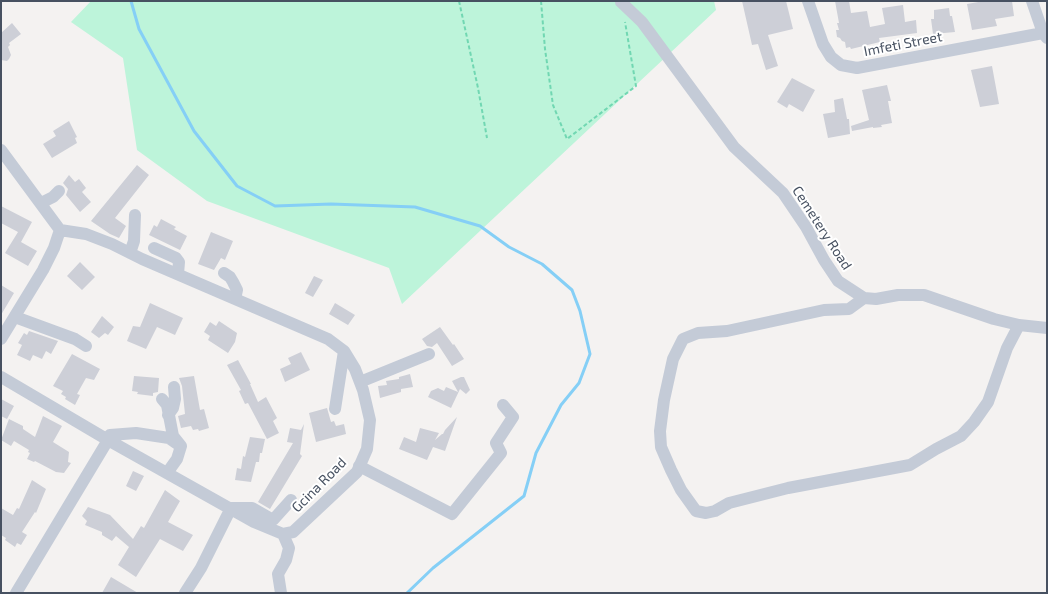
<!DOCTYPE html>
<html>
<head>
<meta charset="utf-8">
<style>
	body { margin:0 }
	#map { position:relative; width:1048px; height:594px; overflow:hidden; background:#f4f2f1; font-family:"Exo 2",sans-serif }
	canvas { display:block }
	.frame { position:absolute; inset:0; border:2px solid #475161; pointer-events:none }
</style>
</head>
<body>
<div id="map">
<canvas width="1048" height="594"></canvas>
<div class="frame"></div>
</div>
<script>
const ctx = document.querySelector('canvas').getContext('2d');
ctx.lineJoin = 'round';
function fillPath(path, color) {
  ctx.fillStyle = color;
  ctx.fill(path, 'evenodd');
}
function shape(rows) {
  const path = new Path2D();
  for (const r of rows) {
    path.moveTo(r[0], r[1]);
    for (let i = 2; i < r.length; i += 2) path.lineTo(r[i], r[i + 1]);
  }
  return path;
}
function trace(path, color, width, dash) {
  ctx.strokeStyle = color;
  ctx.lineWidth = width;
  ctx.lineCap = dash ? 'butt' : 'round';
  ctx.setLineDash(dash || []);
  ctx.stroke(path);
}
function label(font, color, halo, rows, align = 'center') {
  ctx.font = font + ' "Exo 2",sans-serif';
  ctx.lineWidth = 4;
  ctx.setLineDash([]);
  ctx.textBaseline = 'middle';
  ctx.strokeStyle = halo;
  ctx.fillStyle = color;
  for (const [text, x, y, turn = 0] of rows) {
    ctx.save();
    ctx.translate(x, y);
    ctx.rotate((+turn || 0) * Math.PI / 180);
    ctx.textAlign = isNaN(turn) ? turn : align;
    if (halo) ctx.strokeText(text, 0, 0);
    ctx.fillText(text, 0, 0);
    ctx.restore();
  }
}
fillPath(shape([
	[91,1,714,1,716,10,402,304,389,268,207,201,137,150,123,58,71,22]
]), '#bdf4da');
trace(shape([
	[131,1,139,29,194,131,237,186,275,206,331,204,415,207,480,226,509,247,542,264,572,290,580,311,590,354,579,383,561,405,536,453,524,496,433,568,407,593]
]), '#85cff6', 3);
fillPath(shape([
	[742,1,786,1,793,29,768,35,778,66,766,70,758,44,752,45],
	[835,1,849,1,851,13,867,11,870,27,885,24,882,8,903,5,905,22,916,20,917,33,879,38,880,42,851,49,850,47,846,48,845,42,842,41,840,38,837,37,836,30,839,30,837,23,839,23],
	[984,1,1012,1,1014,16,995,19,997,26,972,30,967,4],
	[949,8,950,16,952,16,955,32,933,34,931,19,934,19,934,10],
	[12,23,21,34,9,43,10,45,8,47,11,55,9,59,7,61,1,60,1,33],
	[992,66,999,104,980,107,971,70],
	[792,78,815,90,803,112,789,104,787,108,777,102],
	[887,85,891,101,888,101,892,123,881,125,882,127,873,128,873,127,852,131,851,126,869,120,862,90],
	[843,98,847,119,849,119,850,134,828,138,823,114,835,112,834,100],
	[69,121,77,137,75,138,77,143,52,158,43,144,56,136,53,131],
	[137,165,149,175,115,218,126,226,119,238,110,234,91,221],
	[69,175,75,182,79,179,86,188,82,192,91,202,80,212,66,195,68,189,63,183],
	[1,206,32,222,21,242,37,251,28,266,5,253,18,232,1,223],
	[161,219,176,227,174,229,187,236,180,250,149,235,154,225,157,227],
	[211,232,233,241,225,260,221,258,214,270,198,264],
	[80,262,95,277,82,290,67,276],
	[314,276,323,280,313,297,305,293],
	[1,285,14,293,1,315],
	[150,303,183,318,175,335,157,327,146,349,127,341,133,326,140,327],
	[335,303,355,315,348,325,329,314],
	[102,316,114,327,108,335,105,333,99,338,91,332],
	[219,321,237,333,235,342,228,353,208,340,210,336,204,332,210,322,216,326],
	[440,327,453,345,454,344,464,359,452,366,437,343,432,347,427,346,422,339],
	[29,331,58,341,51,354,46,351,42,359,33,355,30,361,17,355,22,345,18,343,24,333,27,335],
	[301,352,310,370,285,382,280,369,291,364,288,358],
	[72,354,100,369,94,380,86,378,77,394,80,395,75,405,65,399,66,397,61,394,63,391,53,386],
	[238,360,251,384,250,384,258,402,266,397,277,418,273,421,279,433,267,439,248,403,245,404,239,391,241,390,227,365],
	[410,374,413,387,401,389,401,392,380,398,378,386,387,385,386,381,399,379,399,377],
	[134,376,159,378,158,392,153,393,153,396,137,394,138,392,132,391],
	[194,376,200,410,204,409,209,428,199,431,198,429,193,430,191,426,181,428,178,416,185,414,182,386,179,378],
	[461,377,464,377,470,390,466,394,460,389,451,408,428,397,431,391,438,388,444,391,446,387,458,392,452,381],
	[1,399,14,406,7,419,1,416],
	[327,408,331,422,334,421,336,426,344,424,346,434,316,442,309,413],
	[43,416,62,426,53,442,69,452,68,462,71,463,64,473,56,472,35,461,34,462,27,459,30,453,28,452,29,450,14,441,11,446,1,440,9,419,23,426,23,429,35,437],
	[457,417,445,451,433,447,427,460,399,449,404,437,416,442,420,428,439,433,435,440,442,434,443,434,445,430],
	[304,424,300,454,302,456,270,509,258,502,293,443,287,442,290,428,301,430],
	[250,437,265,439,262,453,260,453,259,462,256,462,251,482,235,480,237,468,241,469,243,456,245,457],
	[133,471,144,476,136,491,126,486],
	[32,480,46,489,36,513,35,512,22,532,27,535,21,545,17,543,15,547,5,540,6,538,1,535,1,508,13,515,17,508,19,509],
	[165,490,180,501,168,522,193,535,183,551,160,539,136,577,118,565,129,547,116,536,112,541,102,535,102,532,85,525,87,521,82,516,88,507,110,515,133,539,141,526,144,528],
	[111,577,138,593,102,593]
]), '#cdcfd7');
trace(shape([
	[459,1,478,88,487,138],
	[541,1,545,49,553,105,567,139,636,86,625,22]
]), '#71d7b2', 2, [4, 2.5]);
trace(shape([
	[808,1,823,44,831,57,841,65,857,68,1043,33],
	[1032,1,1043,33,1047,38],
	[621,2,642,22,734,147,783,193,806,227,824,260,838,281,864,298,876,299,898,295,924,295,994,319,1019,325,1047,328],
	[1,150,60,230,54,248,43,270,1,339],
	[41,203,53,197,59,191],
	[154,248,176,258,179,262,178,274],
	[130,253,134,241,135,215],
	[224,273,230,277,233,282,237,290,235,299],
	[864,298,849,309,824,310,727,331,698,333,683,339,673,359,664,400,660,431,661,447,671,470,681,490,696,511,706,513,715,511,729,503,788,488,910,465,936,449,961,436,974,422,988,402,1007,348,1019,325],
	[15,317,75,339,86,346],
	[1,377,108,440,254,522,283,534,293,532,357,472,367,449,370,420,363,390,355,369,344,351,328,339,142,259,112,244,86,234,60,230],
	[360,382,429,354],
	[162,399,167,405,173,436,181,446,177,459,167,473],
	[335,409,344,351],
	[168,415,173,408,175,399,174,387],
	[110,435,136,433,169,438,179,445],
	[359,466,452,514,501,453,496,443,513,417,503,405],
	[16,593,108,440],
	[185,593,201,568,231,508,252,508,273,520,291,500],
	[281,593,278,574,286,560,289,548,283,534]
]), '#c4cbd7', 12);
label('14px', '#475161', '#fff', [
	["Imfeti Street",903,44,-11],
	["Cemetery Road",822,228,57],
	["Gcina Road",319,485,-45]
]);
</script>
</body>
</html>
